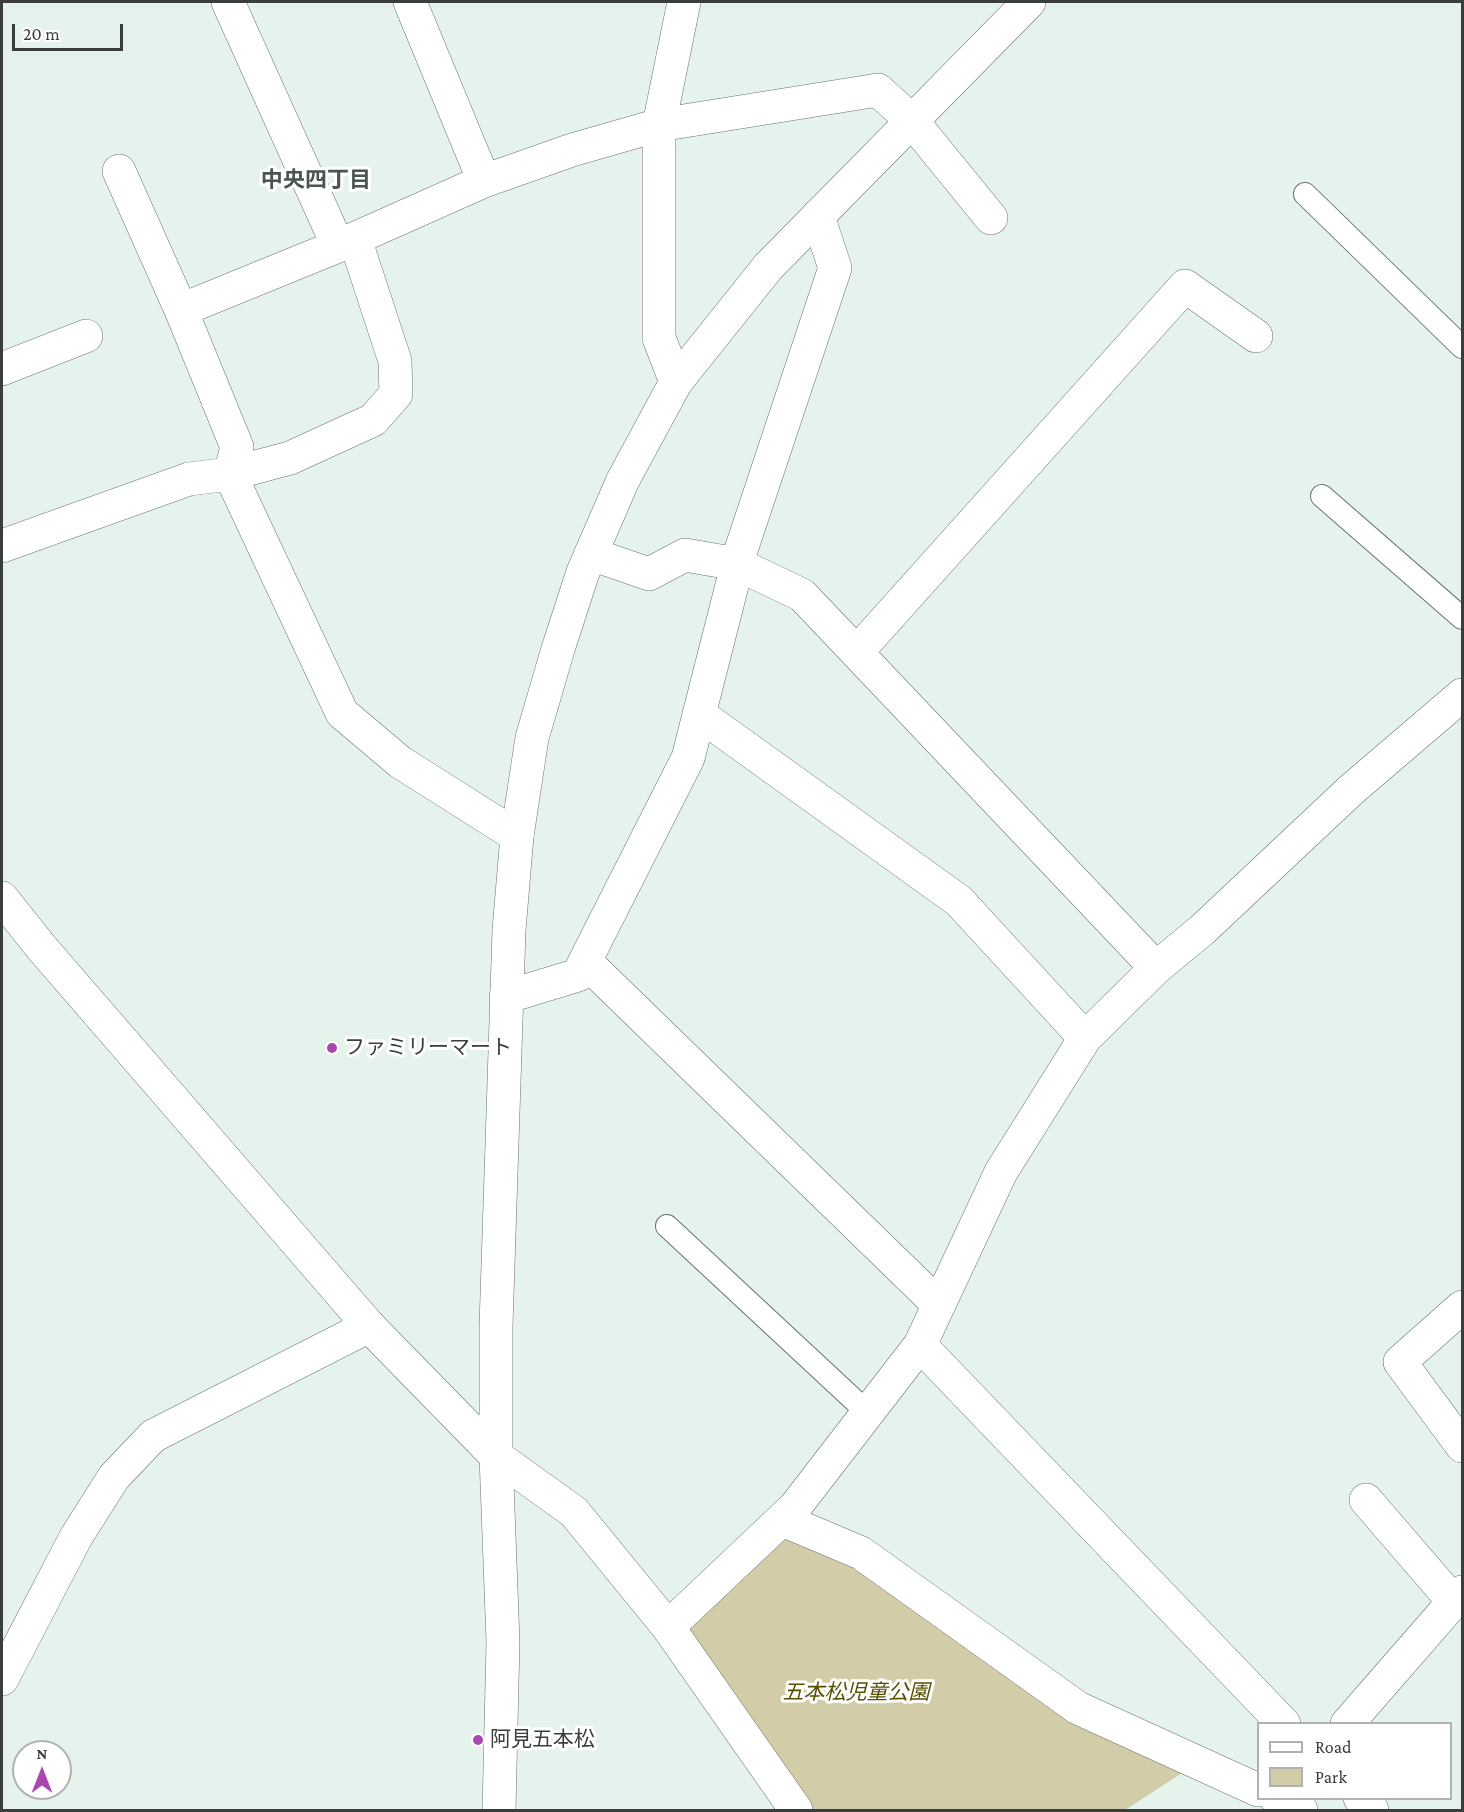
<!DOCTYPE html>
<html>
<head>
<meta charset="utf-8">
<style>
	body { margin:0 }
	#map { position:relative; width:1464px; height:1812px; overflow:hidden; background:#e6f3ec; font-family:"Crimson Pro",serif }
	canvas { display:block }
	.frame { position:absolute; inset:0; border:3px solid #393e3b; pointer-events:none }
	.legend { position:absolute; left:1257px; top:1722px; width:195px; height:78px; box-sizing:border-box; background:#fff; border:2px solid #b0b2b1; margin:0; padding:8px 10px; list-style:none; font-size:18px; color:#393e3b }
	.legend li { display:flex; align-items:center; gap:12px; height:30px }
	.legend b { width:30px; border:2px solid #b0b2b1 }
	.north { position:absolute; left:12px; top:1740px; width:60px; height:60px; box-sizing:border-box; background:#fff; border:2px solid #b0b2b1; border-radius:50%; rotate:0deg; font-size:16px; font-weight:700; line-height:24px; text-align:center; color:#393e3b }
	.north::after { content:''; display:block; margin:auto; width:21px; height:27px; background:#a747af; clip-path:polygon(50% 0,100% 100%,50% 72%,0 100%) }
	.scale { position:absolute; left:12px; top:24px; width:111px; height:27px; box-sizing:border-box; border:3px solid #393e3b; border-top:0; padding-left:8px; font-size:18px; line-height:21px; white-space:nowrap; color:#393e3b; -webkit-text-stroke:4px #fff; paint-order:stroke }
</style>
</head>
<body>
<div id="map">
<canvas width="1464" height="1812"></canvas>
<div class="frame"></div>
<ul class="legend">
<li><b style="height:8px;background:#fff"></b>Road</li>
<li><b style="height:16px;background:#d2cda8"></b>Park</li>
</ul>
<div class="north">N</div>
<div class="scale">20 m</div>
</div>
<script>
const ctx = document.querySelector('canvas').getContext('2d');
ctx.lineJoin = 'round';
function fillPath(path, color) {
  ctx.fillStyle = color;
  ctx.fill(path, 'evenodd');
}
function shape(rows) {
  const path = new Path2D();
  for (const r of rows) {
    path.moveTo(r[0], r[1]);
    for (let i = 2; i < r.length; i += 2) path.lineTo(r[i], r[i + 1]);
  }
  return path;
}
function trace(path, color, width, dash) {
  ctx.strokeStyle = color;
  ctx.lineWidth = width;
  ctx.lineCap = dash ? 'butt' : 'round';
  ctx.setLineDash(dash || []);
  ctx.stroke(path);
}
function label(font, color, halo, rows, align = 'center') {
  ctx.font = font + ' "Crimson Pro","Noto Sans JP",serif';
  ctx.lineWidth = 6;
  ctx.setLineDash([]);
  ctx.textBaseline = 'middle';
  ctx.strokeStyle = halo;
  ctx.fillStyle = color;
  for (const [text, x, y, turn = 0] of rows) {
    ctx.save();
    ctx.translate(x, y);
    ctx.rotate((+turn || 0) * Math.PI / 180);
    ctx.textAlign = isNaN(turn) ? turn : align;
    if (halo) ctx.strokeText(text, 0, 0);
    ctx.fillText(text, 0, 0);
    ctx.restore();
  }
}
fillPath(shape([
	[783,1520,1078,1708,1199,1762,1125,1810,796,1810,668,1627]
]), '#d2cda8');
const service = shape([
	[1305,194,1462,347],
	[1322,496,1462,618],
	[667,1226,868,1413]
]);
const minor = shape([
	[228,2,338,246,484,181],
	[410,2,484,181,572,150,659,125,878,90,912,121,991,218],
	[119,171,181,310,338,246],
	[181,310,237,447,230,474,342,713,400,762,517,836],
	[2,369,86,336],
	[676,382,659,338,659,125,684,2],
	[2,546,189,479,230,474,290,458,373,420,396,394,395,361,355,239],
	[591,554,649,574,685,555,737,564,802,595,1156,968],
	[857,652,1185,286,1256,336],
	[699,714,959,901,1085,1038],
	[585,961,939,1305],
	[506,997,578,975,688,758,741,550,835,268,818,216],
	[1462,1307,1400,1362,1462,1446],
	[920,1345,1284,1724],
	[496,1456,574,1512,668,1627,796,1810],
	[1366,1500,1453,1601],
	[783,1520,861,1553,1078,1708,1258,1790],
	[668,1627,795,1507,920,1345,1001,1172,1085,1038,1156,968,1202,930,1351,790,1462,695],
	[2,1679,76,1537,114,1477,153,1436,369,1326],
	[1347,1724,1462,1592],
	[1276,1798,1301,1810],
	[1360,1798,1372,1810]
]);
const tertiary = shape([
	[2,898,41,947,369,1326,496,1456],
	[499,1810,503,1642,496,1456,496,1326,509,930,517,836,532,738,558,649,583,572,623,480,676,382,768,267,1029,2]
]);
trace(service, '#68736d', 24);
trace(minor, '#68736d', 34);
trace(tertiary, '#68736d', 34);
trace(service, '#fff', 22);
trace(minor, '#fff', 33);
trace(tertiary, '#fff', 33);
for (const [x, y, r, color] of [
	[332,1048,6,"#a747af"],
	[478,1740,6,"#a747af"]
]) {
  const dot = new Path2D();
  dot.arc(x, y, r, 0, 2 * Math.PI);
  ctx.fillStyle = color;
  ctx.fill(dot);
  trace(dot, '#fff', 2);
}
label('21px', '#393e3b', '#fff', [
	["ファミリーマート",344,1048],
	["阿見五本松",490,1740]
], 'left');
label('italic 21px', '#584f00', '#fff', [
	["五本松児童公園",856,1693]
]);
label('bold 22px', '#4a5550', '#fff', [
	["中央四丁目",316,180]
]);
</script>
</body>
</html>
